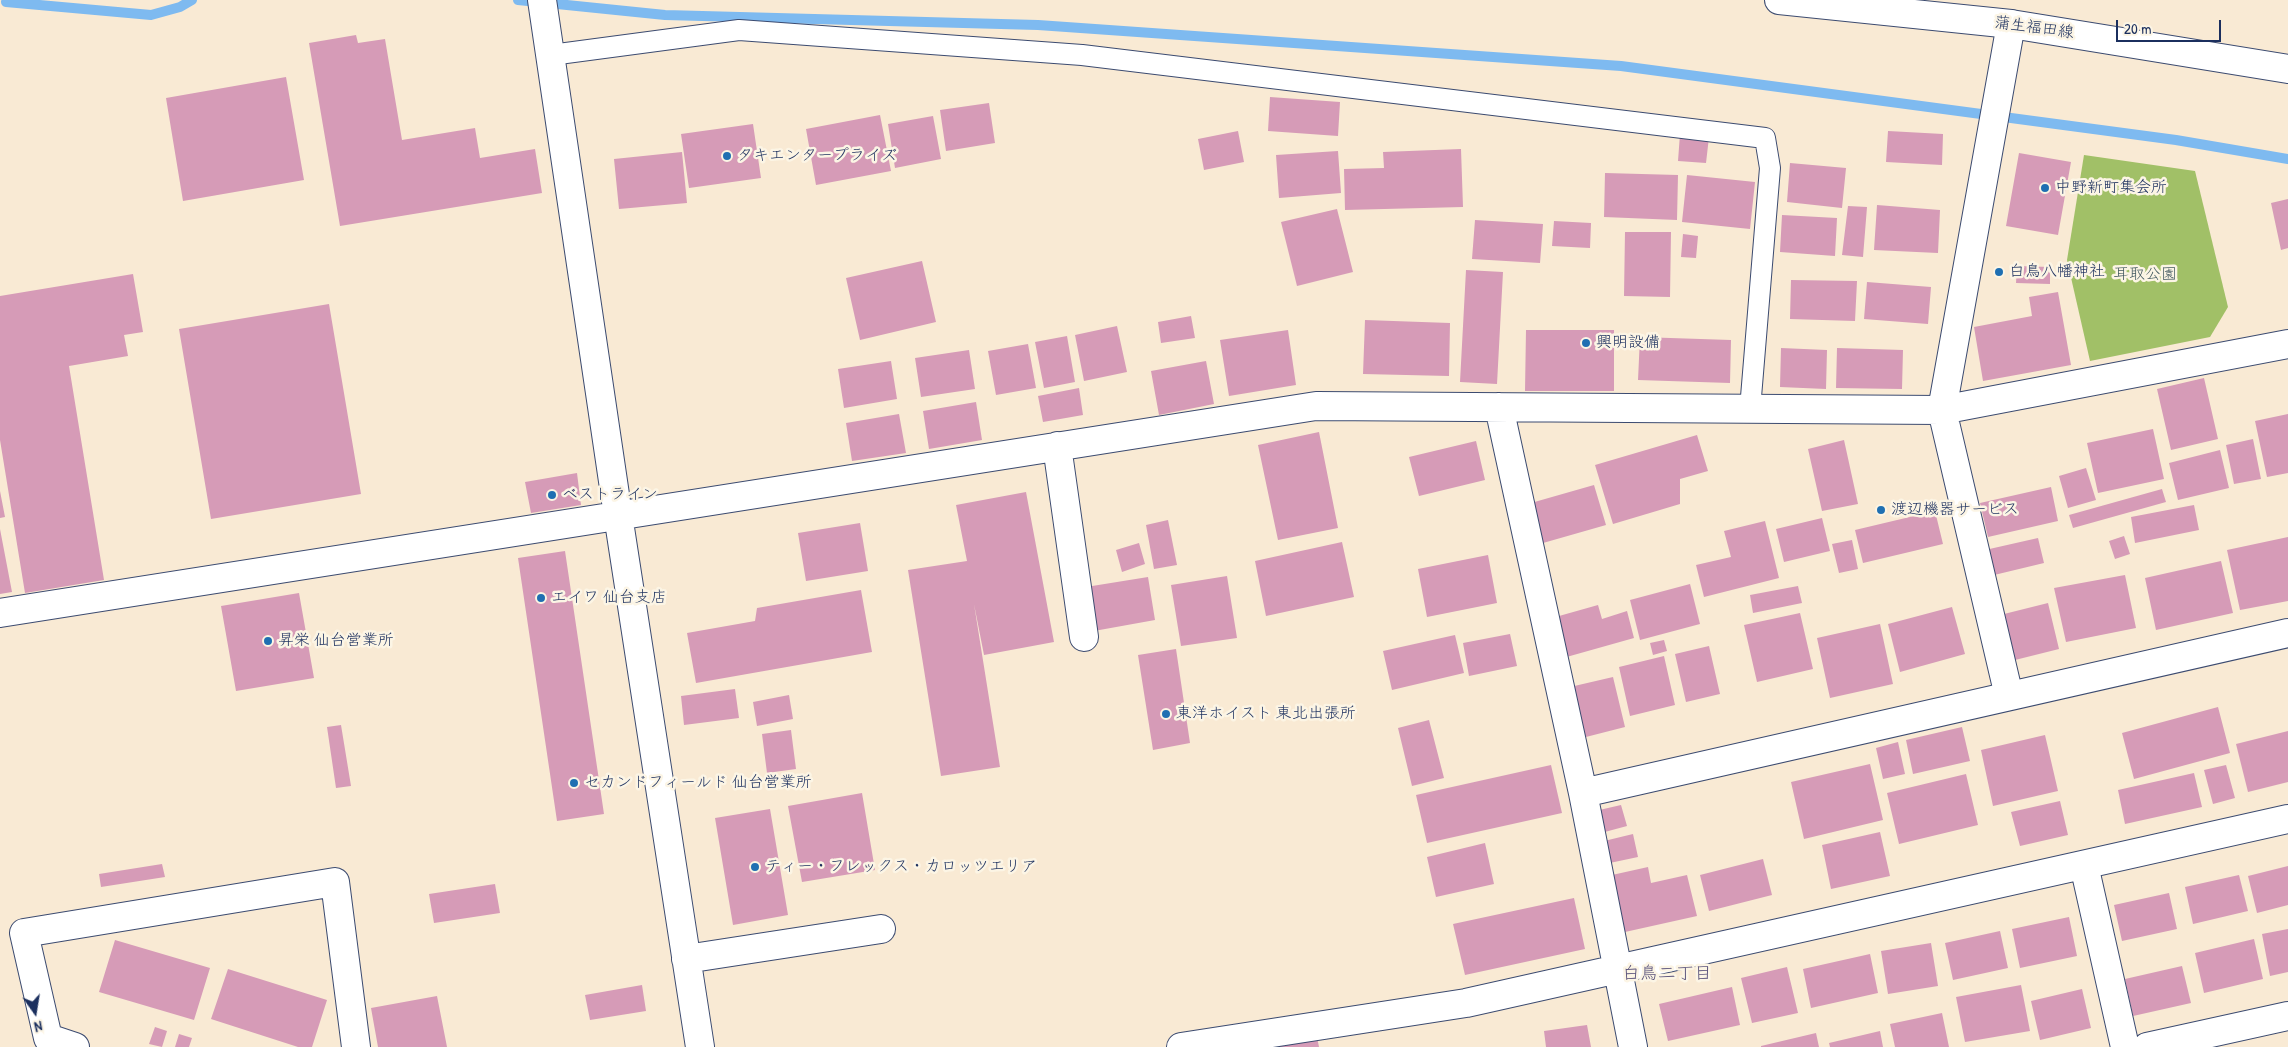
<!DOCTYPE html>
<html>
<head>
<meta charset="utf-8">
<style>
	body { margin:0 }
	#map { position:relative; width:2288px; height:1047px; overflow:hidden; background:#f9ead4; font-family:"Patrick Hand",sans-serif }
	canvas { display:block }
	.north { position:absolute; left:10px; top:987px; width:50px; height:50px; -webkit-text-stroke:4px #fcf5e5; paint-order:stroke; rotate:167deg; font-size:14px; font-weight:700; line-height:20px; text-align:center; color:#1b2f5e }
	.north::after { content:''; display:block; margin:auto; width:18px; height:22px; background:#1b2f5e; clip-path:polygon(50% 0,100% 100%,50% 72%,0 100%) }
	.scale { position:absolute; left:2116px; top:20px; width:105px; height:22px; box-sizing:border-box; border:2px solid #1b2f5e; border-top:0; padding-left:6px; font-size:15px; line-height:18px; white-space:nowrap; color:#1b2f5e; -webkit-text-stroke:4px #fcf5e5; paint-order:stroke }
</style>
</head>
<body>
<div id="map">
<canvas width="2288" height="1047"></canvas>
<div class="north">N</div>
<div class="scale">20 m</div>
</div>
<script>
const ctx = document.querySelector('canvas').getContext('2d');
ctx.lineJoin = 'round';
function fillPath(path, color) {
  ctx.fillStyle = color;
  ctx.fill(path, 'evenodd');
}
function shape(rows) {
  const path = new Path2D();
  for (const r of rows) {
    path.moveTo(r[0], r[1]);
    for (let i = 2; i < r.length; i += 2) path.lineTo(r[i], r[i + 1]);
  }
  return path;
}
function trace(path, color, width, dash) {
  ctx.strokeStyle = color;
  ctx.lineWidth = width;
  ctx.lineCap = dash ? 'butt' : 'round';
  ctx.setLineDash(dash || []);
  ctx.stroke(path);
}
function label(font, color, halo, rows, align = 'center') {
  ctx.font = font + ' "Patrick Hand","Klee One",sans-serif';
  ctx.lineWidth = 5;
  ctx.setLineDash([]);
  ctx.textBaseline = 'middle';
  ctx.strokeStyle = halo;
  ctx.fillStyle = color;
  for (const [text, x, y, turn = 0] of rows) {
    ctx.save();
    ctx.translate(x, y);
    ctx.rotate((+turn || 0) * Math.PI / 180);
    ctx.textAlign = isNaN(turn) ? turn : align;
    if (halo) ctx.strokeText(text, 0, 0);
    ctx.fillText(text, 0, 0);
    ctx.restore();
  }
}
fillPath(shape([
	[2084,155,2195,171,2228,307,2210,337,2090,361,2067,260]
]), '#a1c067');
trace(shape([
	[518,0,665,15,1038,25,1621,66,2176,140,2288,159],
	[6,2,151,15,180,7,192,0]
]), '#7ebaf0', 10);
fillPath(shape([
	[356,35,358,43,385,39,402,140,475,128,480,158,535,149,542,193,340,226,309,43],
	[286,77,304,180,183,201,166,98],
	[1270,97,1340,102,1338,136,1268,131],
	[989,103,995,143,946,151,940,110],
	[880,115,891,171,816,185,806,129],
	[933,116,941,159,895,168,888,124],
	[753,124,761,178,689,188,681,134],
	[1238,131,1244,162,1204,170,1198,139],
	[1888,131,1943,134,1942,165,1886,162],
	[1680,134,1709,137,1706,163,1678,161],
	[1461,149,1463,207,1345,210,1344,169,1384,168,1383,152],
	[1338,151,1341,193,1279,198,1276,155],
	[682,152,687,203,619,209,614,159],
	[2019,153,2071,162,2058,235,2006,226],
	[1790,163,1846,168,1842,208,1787,202],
	[1605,173,1678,175,1677,220,1604,217],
	[1687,175,1755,182,1750,229,1682,222],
	[2288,199,2288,248,2281,250,2271,203],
	[1877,205,1940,210,1938,253,1874,250],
	[1848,206,1867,207,1863,257,1842,255],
	[1337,209,1353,272,1297,286,1281,222],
	[1782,215,1837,218,1835,256,1780,252],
	[1475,220,1543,224,1540,263,1472,259],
	[1554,221,1591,223,1590,248,1552,246],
	[1625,232,1671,232,1670,297,1624,296],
	[1683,234,1698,236,1696,258,1681,257],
	[922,261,936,322,860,340,846,278],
	[2017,266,2050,267,2050,284,2016,283],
	[1466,270,1503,272,1497,384,1460,382],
	[133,274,143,332,124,335,128,356,69,366,104,580,25,593,0,440,0,296],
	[1791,280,1857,281,1855,321,1790,319],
	[1867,282,1931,287,1928,324,1864,319],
	[2058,292,2071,365,1983,381,1974,327,2032,316,2029,297],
	[329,304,361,494,211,519,179,329],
	[1191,316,1195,338,1161,343,1158,322],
	[1365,320,1450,323,1449,376,1363,374],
	[1117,326,1127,372,1084,381,1075,335],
	[1288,330,1296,385,1229,396,1220,340],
	[1526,330,1614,330,1614,391,1525,391],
	[1067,336,1075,382,1044,388,1035,342],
	[1640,337,1731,340,1730,383,1638,380],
	[1028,344,1036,388,996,395,988,351],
	[1781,348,1827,350,1826,389,1780,387],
	[1837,348,1903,350,1902,389,1836,388],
	[969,350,975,389,921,397,915,358],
	[891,361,897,399,844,408,838,369],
	[1206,361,1214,404,1159,415,1151,371],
	[2204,378,2218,439,2171,450,2157,389],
	[1079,388,1083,415,1043,422,1038,396],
	[976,402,982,440,929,449,923,411],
	[899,414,906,453,852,461,846,423],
	[2288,414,2288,473,2267,477,2255,421],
	[2153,429,2164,479,2098,493,2087,443],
	[1319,432,1338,528,1278,540,1258,445],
	[1697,435,1708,471,1680,479,1680,504,1613,524,1595,465],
	[2253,439,2261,479,2234,484,2226,445],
	[1844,440,1858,504,1822,511,1808,449],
	[1476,441,1485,480,1419,496,1409,457],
	[2220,450,2229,488,2178,500,2169,463],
	[2086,468,2096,500,2068,508,2059,476],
	[577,473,581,505,531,513,525,482],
	[1594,485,1606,525,1543,543,1531,503],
	[2051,487,2058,521,1988,537,1980,503],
	[2162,489,2166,502,2073,528,2069,515],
	[0,491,5,517,0,518],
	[1026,492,1054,642,984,655,974,604,1000,767,941,776,908,570,967,561,956,505],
	[2194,505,2199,530,2135,543,2131,517],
	[1935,511,1943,544,1863,563,1855,530],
	[1822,518,1830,551,1784,562,1776,529],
	[1168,520,1177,565,1154,569,1146,525],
	[1765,521,1779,578,1704,597,1696,565,1731,557,1724,531],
	[860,523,868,571,806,581,798,533],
	[0,529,12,592,0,594],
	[2124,536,2130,554,2115,559,2109,541],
	[2288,537,2288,601,2240,610,2227,550],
	[2038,538,2044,563,1990,576,1985,550],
	[1852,540,1858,569,1839,573,1832,544],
	[1342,542,1354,597,1266,616,1255,561],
	[1139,543,1145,564,1122,572,1116,550],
	[565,551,604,814,557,821,518,558],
	[1488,555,1497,603,1427,617,1418,569],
	[2221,561,2233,613,2156,630,2145,578],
	[2125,575,2136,628,2066,642,2054,588],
	[1227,576,1237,638,1181,646,1171,585],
	[1148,577,1155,620,1094,631,1086,587],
	[1690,584,1700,624,1640,640,1630,600],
	[1798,586,1802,603,1753,613,1750,595],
	[861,590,872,652,696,683,687,633,755,621,757,608],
	[299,593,314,678,236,691,221,606],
	[2048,603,2059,649,2011,661,2000,615],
	[1598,605,1602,619,1627,611,1634,638,1563,658,1552,618],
	[1952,607,1965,654,1900,672,1888,624],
	[1800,613,1813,669,1757,682,1744,625],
	[1880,624,1893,684,1830,698,1817,638],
	[1510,634,1517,666,1469,676,1463,643],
	[1455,635,1464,673,1392,690,1383,651],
	[1664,640,1667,651,1653,655,1650,643],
	[1709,646,1720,694,1686,702,1675,654],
	[1176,649,1190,743,1153,750,1138,655],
	[1664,656,1675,705,1630,716,1619,667],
	[1613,677,1625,727,1582,738,1570,687],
	[735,689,739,718,684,725,681,696],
	[789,695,793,719,757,726,753,702],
	[2218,707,2230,753,2134,779,2122,733],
	[1429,720,1444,778,1412,786,1398,728],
	[341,725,351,786,336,788,327,727],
	[1962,727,1970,761,1913,774,1906,740],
	[791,730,796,769,767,773,762,734],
	[2288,731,2288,782,2248,792,2236,744],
	[2045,735,2058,791,1993,806,1981,750],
	[1898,742,1905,774,1883,779,1876,748],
	[1870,764,1883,820,1804,839,1791,782],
	[1551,765,1562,813,1427,843,1416,795],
	[2226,765,2235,798,2213,804,2204,770],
	[2194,773,2202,807,2125,824,2118,790],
	[1966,774,1978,825,1899,844,1887,793],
	[862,793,875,870,802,882,788,806],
	[2060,801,2068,835,2020,846,2011,812],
	[1621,805,1627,826,1601,833,1595,811],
	[770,809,788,915,733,925,715,818],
	[1880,832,1890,876,1831,889,1822,845],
	[1633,834,1638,857,1605,864,1600,842],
	[1485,843,1494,884,1436,897,1427,857],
	[1763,859,1772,895,1709,911,1700,875],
	[162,864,165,877,101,887,99,874],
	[2288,866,2288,905,2257,913,2248,876],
	[1648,867,1651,883,1687,875,1697,916,1625,932,1612,875],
	[2239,875,2248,911,2193,924,2185,887],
	[495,884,500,913,434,923,429,894],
	[2169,893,2177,929,2122,941,2114,905],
	[1574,898,1585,949,1465,975,1453,924],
	[2069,917,2077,956,2020,968,2012,929],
	[2288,929,2288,972,2270,976,2262,934],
	[2000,931,2008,968,1953,980,1945,943],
	[2254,939,2263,979,2204,993,2195,953],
	[115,940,210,968,194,1020,99,992],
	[1931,943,1938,986,1888,994,1881,951],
	[1870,954,1878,993,1811,1008,1803,969],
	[2182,966,2191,1003,2133,1016,2125,979],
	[1787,967,1798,1013,1752,1023,1741,978],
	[228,969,327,1000,312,1047,298,1047,211,1019],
	[642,985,646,1011,590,1020,585,995],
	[2021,985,2030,1031,1965,1042,1956,997],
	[1732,987,1740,1025,1668,1041,1659,1004],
	[2082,989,2091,1028,2040,1040,2031,1001],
	[437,996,447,1047,378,1047,371,1008],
	[1942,1013,1949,1047,1895,1047,1890,1024],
	[1587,1025,1591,1047,1546,1047,1544,1031],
	[155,1027,167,1031,162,1047,149,1044],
	[1880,1031,1883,1047,1830,1047,1829,1043],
	[1816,1033,1819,1047,1761,1047,1761,1046],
	[179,1034,192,1038,189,1047,175,1047],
	[1317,1037,1319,1047,1260,1047]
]), '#d69bb7');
const lane = shape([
	[551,55,739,30,1082,55,1765,138,1770,168,1750,409]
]);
const street = shape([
	[542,0,618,515,700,1047],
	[1499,407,1583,793,1633,1047],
	[1057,446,1084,637],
	[0,613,1316,406,1942,410,2288,344],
	[2009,696,1942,410,2011,24],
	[1583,793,2288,633],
	[2084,865,2125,1047],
	[686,959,881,929],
	[75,1047,48,1038,24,933,335,882,356,1047],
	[1181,1047,1466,1003,2288,819],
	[2147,1047,2288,1016]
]);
const secondary = shape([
	[1779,0,2011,24,2288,69]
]);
trace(lane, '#3c4b70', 22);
trace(street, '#3c4b70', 30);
trace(secondary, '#3c4b70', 30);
trace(lane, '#fff', 20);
trace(street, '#fff', 28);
trace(secondary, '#fff', 28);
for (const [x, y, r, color] of [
	[727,156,5,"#1f6fb2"],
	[2045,188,5,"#1f6fb2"],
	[1999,272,5,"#1f6fb2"],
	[1586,343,5,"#1f6fb2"],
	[552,495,5,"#1f6fb2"],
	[1881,510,5,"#1f6fb2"],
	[541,598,5,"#1f6fb2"],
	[268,641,5,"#1f6fb2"],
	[1166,714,5,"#1f6fb2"],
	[574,783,5,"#1f6fb2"],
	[755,867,5,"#1f6fb2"]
]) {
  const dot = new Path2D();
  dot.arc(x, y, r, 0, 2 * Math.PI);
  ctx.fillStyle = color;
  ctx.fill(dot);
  trace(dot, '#fcf5e5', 2);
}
label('16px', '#1b2f5e', '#fcf5e5', [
	["蒲生福田線",2034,28,8]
]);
label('16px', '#1b2f5e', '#fcf5e5', [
	["タキエンタープライズ",737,156],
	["中野新町集会所",2055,188],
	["白鳥八幡神社",2009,272],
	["興明設備",1596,343],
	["ベストライン",562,495],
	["渡辺機器サービス",1891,510],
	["エイワ 仙台支店",551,598],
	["昇栄 仙台営業所",278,641],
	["東洋ホイスト 東北出張所",1176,714],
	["セカンドフィールド 仙台営業所",584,783],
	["ティー・フレックス・カロッツエリア",765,867]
], 'left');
label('16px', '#435a61', '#fcf5e5', [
	["耳取公園",2145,275]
]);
label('18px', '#5c557d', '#fcf5e5', [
	["白鳥二丁目",1667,974]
]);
</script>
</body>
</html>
